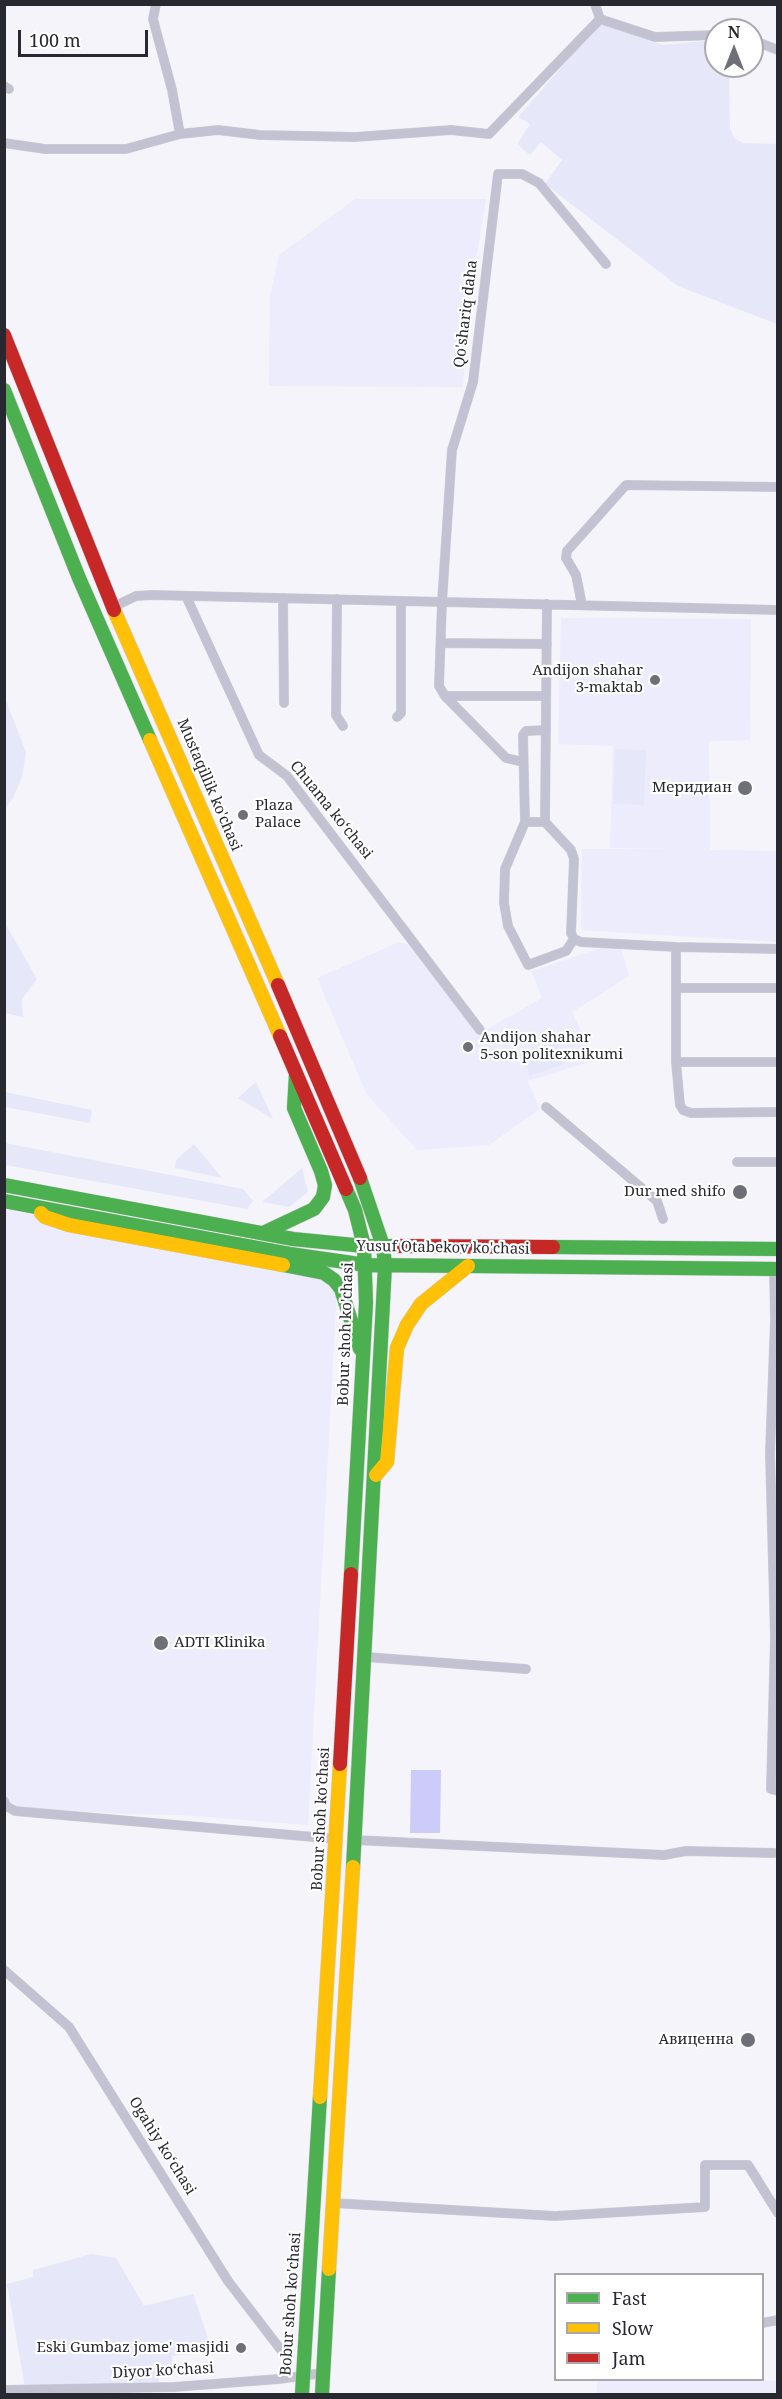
<!DOCTYPE html>
<html>
<head>
<meta charset="utf-8">
<style>
	body { margin:0 }
	#map { position:relative; width:782px; height:2399px; overflow:hidden; background:#f4f4fa; font-family:"Noto Serif",serif }
	canvas { display:block }
	.frame { position:absolute; inset:0; border:6px solid #282831; pointer-events:none }
	.legend { position:absolute; left:554px; top:2273px; width:210px; height:108px; box-sizing:border-box; background:#fff; border:2px solid #a9a9ad; margin:0; padding:8px 10px; list-style:none; font-size:18px; color:#282831 }
	.legend li { display:flex; align-items:center; gap:12px; height:30px }
	.legend b { width:30px; border:2px solid #a9a9ad }
	.north { position:absolute; left:704px; top:18px; width:60px; height:60px; box-sizing:border-box; background:#fff; border:2px solid #a9a9ad; border-radius:50%; rotate:0deg; font-size:16px; font-weight:700; line-height:24px; text-align:center; color:#282831 }
	.north::after { content:''; display:block; margin:auto; width:21px; height:27px; background:#6f6f77; clip-path:polygon(50% 0,100% 100%,50% 72%,0 100%) }
	.scale { position:absolute; left:18px; top:30px; width:130px; height:27px; box-sizing:border-box; border:3px solid #282831; border-top:0; padding-left:8px; font-size:18px; line-height:21px; white-space:nowrap; color:#282831; -webkit-text-stroke:4px #fff; paint-order:stroke }
</style>
</head>
<body>
<div id="map">
<canvas width="782" height="2399"></canvas>
<div class="frame"></div>
<ul class="legend">
<li><b style="height:8px;background:#4caf50"></b>Fast</li>
<li><b style="height:8px;background:#ffc107"></b>Slow</li>
<li><b style="height:8px;background:#c62828"></b>Jam</li>
</ul>
<div class="north">N</div>
<div class="scale">100 m</div>
</div>
<script>
const ctx = document.querySelector('canvas').getContext('2d');
ctx.lineJoin = 'round';
function fillPath(path, color) {
  ctx.fillStyle = color;
  ctx.fill(path, 'evenodd');
}
function shape(rows) {
  const path = new Path2D();
  for (const r of rows) {
    path.moveTo(r[0], r[1]);
    for (let i = 2; i < r.length; i += 2) path.lineTo(r[i], r[i + 1]);
  }
  return path;
}
function trace(path, color, width, dash) {
  ctx.strokeStyle = color;
  ctx.lineWidth = width;
  ctx.lineCap = dash ? 'butt' : 'round';
  ctx.setLineDash(dash || []);
  ctx.stroke(path);
}
function label(font, color, halo, rows, align = 'center') {
  ctx.font = font + ' "Noto Serif",serif';
  ctx.lineWidth = 4.5;
  ctx.setLineDash([]);
  ctx.textBaseline = 'middle';
  ctx.strokeStyle = halo;
  ctx.fillStyle = color;
  for (const [text, x, y, turn = 0] of rows) {
    ctx.save();
    ctx.translate(x, y);
    ctx.rotate((+turn || 0) * Math.PI / 180);
    ctx.textAlign = isNaN(turn) ? turn : align;
    if (halo) ctx.strokeText(text, 0, 0);
    ctx.fillText(text, 0, 0);
    ctx.restore();
  }
}
fillPath(shape([
	[355,199,486,199,470,296,463,387,269,386,270,296,279,255],
	[561,618,751,619,750,740,709,741,710,850,777,851,777,942,581,930,582,849,677,849,610,848,613,746,558,744],
	[399,942,408,944,478,1034,542,998,531,971,607,946,621,948,629,976,572,1012,595,1060,528,1081,540,1109,489,1145,417,1150,366,1093,317,978],
	[4,1208,314,1272,337,1288,308,1825,179,1815,126,1814,10,1807,6,1798],
	[597,2380,761,2380,761,2381,777,2381,777,2394,597,2394]
]), '#ececfd');
fillPath(shape([
	[600,23,663,45,716,40,716,66,729,66,730,128,734,138,743,143,777,144,777,324,678,286,545,184,562,160,541,142,530,155,517,144,530,124,518,117],
	[5,698,26,752,22,777,13,798,5,809],
	[615,749,646,750,644,805,613,804],
	[5,923,37,979,22,999,23,1017,5,1013],
	[557,1042,564,1064,530,1076,522,1053],
	[256,1082,273,1119,238,1098],
	[5,1092,92,1110,90,1123,5,1107],
	[5,1143,243,1189,253,1201,247,1209,5,1165],
	[194,1144,222,1178,175,1168,176,1160],
	[302,1168,308,1192,289,1207,262,1202],
	[91,2254,116,2258,144,2306,193,2294,213,2352,172,2356,173,2374,159,2374,159,2382,25,2387,7,2284,33,2277,33,2270]
]), '#e7e7fa');
fillPath(shape([
	[411,1770,441,1770,440,1833,410,1833]
]), '#cccbf9');
const street = shape([
	[156,4,153,19,172,90,180,134],
	[595,4,600,19],
	[752,40,778,50],
	[4,86,9,89],
	[4,143,45,149,126,149,180,134,218,130,260,135,355,137,451,130,489,134,600,19,655,37,716,35],
	[186,596,259,755,287,776,480,1030],
	[283,598,284,703],
	[337,599,336,715,343,726],
	[547,604,545,822,571,850,574,859,571,933,574,939,581,942,676,947,778,949],
	[582,605,576,575,566,558,567,551,626,485,778,487],
	[113,607,136,596,152,595,778,610],
	[441,643,547,644],
	[445,696,546,696],
	[397,717,401,713,401,601],
	[523,762,506,758,445,696,439,686,442,602,452,450,473,382,498,174,522,174,539,183,606,264],
	[525,822,505,869,504,903,508,926,528,965,566,951,574,939],
	[545,822,525,822,523,735,526,731,546,730],
	[676,947,676,1062,680,1105,683,1110,691,1113,778,1112],
	[677,988,778,988],
	[676,1062,778,1062],
	[546,1107,657,1201,663,1219],
	[737,1162,778,1162],
	[774,1269,775,1320,770,1453,775,1637,771,1789,778,1791],
	[366,1657,526,1669],
	[4,1801,6,1806,15,1811,337,1839],
	[355,1840,664,1855,686,1851,774,1853],
	[4,1970,69,2027,228,2281,281,2350],
	[333,2203,555,2216,705,2207,705,2165,748,2165,778,2213],
	[762,2323,778,2320],
	[4,2390,174,2387,279,2379,323,2373]
]);
const fast = shape([
	[4,390,79,578,150,740],
	[4,1185,293,1239,364,1246,400,1246],
	[346,1189,355,1210,364,1246,366,1303,351,1574],
	[4,1201,290,1254,366,1265,778,1269],
	[263,1233,314,1209,323,1197,325,1185,321,1171,294,1108,296,1074],
	[553,1247,778,1249],
	[283,1265,324,1273,334,1280,341,1289,360,1349],
	[353,1867,385,1265,383,1246,360,1178],
	[302,2394,320,2097],
	[322,2394,329,2269]
]);
const slow = shape([
	[114,610,278,985],
	[150,740,280,1036],
	[41,1213,45,1217,69,1225,283,1265],
	[376,1475,387,1462,397,1348,407,1325,421,1304,468,1266],
	[320,2097,340,1764],
	[329,2269,353,1867]
]);
const jam = shape([
	[4,335,114,610],
	[278,985,360,1178],
	[280,1036,346,1189],
	[400,1246,553,1247],
	[340,1764,351,1574]
]);
trace(street, '#d0d0d5', 10);
trace(fast, '#d0d0d5', 15);
trace(slow, '#d0d0d5', 15);
trace(jam, '#d0d0d5', 15);
trace(street, '#c3c2d3', 9);
trace(fast, '#4caf50', 14);
trace(slow, '#ffc107', 14);
trace(jam, '#c62828', 14);
for (const [x, y, r, color] of [
	[655,680,6,"#6f6f77"],
	[745,788,8,"#6f6f77"],
	[243,815,6,"#6f6f77"],
	[468,1047,6,"#6f6f77"],
	[740,1192,8,"#6f6f77"],
	[161,1643,8,"#6f6f77"],
	[748,2040,8,"#6f6f77"],
	[241,2348,6,"#6f6f77"]
]) {
  const dot = new Path2D();
  dot.arc(x, y, r, 0, 2 * Math.PI);
  ctx.fillStyle = color;
  ctx.fill(dot);
  trace(dot, '#fff', 2);
}
label('15px', '#282831', '#fff', [
	["Qo'shariq daha",466,314,-83],
	["Mustaqillik ko'chasi",209,785,67],
	["Chuama koʻchasi",331,810,51],
	["Yusuf Otabekov ko'chasi",443,1248,1],
	["Bobur shoh ko'chasi",346,1334,-88],
	["Bobur shoh ko'chasi",321,1819,-87],
	["Ogahiy koʻchasi",162,2146,58],
	["Bobur shoh ko'chasi",291,2304,-86],
	["Diyor koʻchasi",163,2371,-3]
]);
label('15px', '#282831', '#fff', [
	["Andijon shahar",643,671],
	["3-maktab",643,688],
	["Меридиан",732,788],
	["Plaza",255,806,"left"],
	["Palace",255,823,"left"],
	["Andijon shahar",480,1038,"left"],
	["5-son politexnikumi",480,1055,"left"],
	["Dur med shifo",726,1192],
	["ADTI Klinika",174,1643,"left"],
	["Авиценна",734,2040],
	["Eski Gumbaz jome' masjidi",229,2348]
], 'right');
</script>
</body>
</html>
